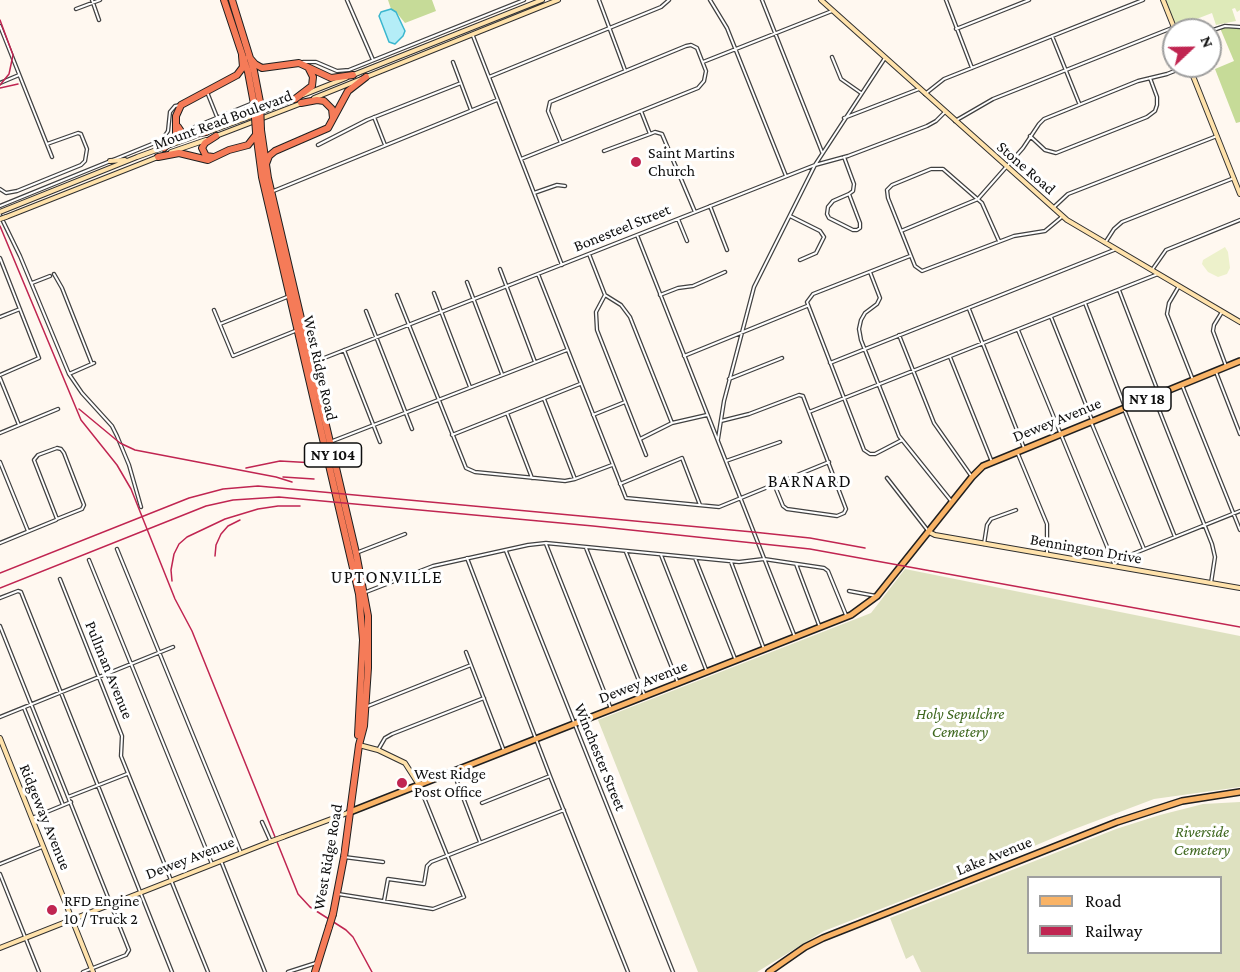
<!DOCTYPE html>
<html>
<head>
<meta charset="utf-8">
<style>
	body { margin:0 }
	#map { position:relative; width:1240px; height:972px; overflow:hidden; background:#fff8f0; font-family:"Crimson Pro",serif }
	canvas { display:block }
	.legend { position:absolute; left:1027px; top:876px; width:195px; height:78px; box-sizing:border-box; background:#fff; border:2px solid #9f9f9f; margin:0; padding:8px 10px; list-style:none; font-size:18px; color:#0e0e0e }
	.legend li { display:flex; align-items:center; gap:12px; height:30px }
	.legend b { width:30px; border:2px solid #9f9f9f }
	.north { position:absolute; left:1162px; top:18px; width:60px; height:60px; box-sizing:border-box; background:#fff; border:2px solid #9f9f9f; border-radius:50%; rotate:68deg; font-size:16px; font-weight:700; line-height:24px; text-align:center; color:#0e0e0e }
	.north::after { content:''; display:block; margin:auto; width:21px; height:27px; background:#c02551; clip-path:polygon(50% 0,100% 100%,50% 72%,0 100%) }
</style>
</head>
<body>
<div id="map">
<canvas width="1240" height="972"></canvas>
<ul class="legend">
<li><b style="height:8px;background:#f9b366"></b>Road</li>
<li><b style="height:8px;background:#c02551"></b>Railway</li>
</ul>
<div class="north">N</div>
</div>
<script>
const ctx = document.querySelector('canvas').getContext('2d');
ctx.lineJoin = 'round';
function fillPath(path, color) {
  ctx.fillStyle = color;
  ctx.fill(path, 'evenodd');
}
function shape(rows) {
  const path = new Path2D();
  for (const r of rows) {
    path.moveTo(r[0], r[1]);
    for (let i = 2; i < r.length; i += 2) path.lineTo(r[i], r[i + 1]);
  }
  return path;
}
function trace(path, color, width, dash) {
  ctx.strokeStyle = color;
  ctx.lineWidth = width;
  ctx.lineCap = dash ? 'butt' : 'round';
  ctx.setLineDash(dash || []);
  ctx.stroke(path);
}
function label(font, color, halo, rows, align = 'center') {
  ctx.font = font + ' "Crimson Pro",serif';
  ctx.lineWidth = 6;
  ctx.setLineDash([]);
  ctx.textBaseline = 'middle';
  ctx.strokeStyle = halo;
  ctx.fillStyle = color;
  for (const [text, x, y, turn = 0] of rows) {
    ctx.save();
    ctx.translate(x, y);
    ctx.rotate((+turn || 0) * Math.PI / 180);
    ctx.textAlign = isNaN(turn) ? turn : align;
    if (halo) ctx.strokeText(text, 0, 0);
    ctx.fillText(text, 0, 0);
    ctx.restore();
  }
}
fillPath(shape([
	[1166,0,1240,0,1240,10,1237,12,1235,8,1232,9,1236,21,1216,25,1212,13,1176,27]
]), '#deeab9');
fillPath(shape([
	[388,0,432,0,436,11,405,23,396,12,391,9],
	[1225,27,1240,27,1240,122,1236,123,1215,69,1234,61,1220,28]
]), '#c6db98');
fillPath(shape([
	[905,569,1240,636,1240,787,1154,799,1072,830,942,885,824,931,757,972,698,972,598,720,871,613],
	[1240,802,1240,972,921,972,913,955,906,959,890,918,1116,829,1160,815,1203,804],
	[1028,878,1220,878,1220,952,1028,952]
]), '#dee1c0');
fillPath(shape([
	[1225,247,1228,252,1230,268,1227,274,1218,277,1208,272,1202,264,1203,260]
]), '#edf1cb');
const water = shape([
	[391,9,396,12,405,31,403,36,395,44,389,42,379,16,381,12,391,9]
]);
fillPath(water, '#b4edf7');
trace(water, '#3ab6ce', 1.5);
const street = shape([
	[92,0,99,20],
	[347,0,373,60],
	[599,0,625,70],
	[710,0,727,28,786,176],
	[762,0,822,152],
	[946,0,972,68],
	[76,9,100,0],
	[0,26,52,157],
	[956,29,1029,0],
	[1210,31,1225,26,1240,27],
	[473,36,562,265],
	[1052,36,1079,103],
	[1210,38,1215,50],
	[832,57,841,79,861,93],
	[303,62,316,62,337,71,349,70,524,0],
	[453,62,471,110],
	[703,62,832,11],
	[489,77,661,7,669,0],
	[0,83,19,75],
	[207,92,217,117],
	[925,94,944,79,1143,0],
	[641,111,650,134],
	[374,117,385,145],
	[844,118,919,89],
	[955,121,993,99,1172,28],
	[192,128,253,103],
	[1030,136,1045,150,1056,153,1147,117,1155,111,1157,105,1157,97,1150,78],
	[318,145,367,120,461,83],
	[604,151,650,134,655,132,662,134,695,212],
	[844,157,854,184,853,191,849,194],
	[521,159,641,111,698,88,704,81,706,71,697,48,691,45,686,46,550,102,548,111,561,143],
	[0,189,6,193,17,191,81,165,85,161,87,149,81,134,78,133,47,144],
	[271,192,497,100],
	[534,193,557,185,565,186],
	[849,194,860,223,860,228,857,230,853,230,829,218,827,214,828,207,833,201,849,194],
	[0,206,162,140,168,131,170,112,175,106,180,105],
	[710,206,727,250],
	[1053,208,1068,194,1217,136],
	[0,215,20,256,69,374,82,393,112,426,117,436,129,465,141,507],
	[790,216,820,231,824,237,816,253,800,260],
	[678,219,687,241],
	[901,231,978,199,1023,148,1039,124,1044,119,1138,81,1167,74,1187,66],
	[637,235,795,637],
	[999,241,982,203,943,169,931,169,892,185,887,190,888,198,915,266,922,271,1014,236,1045,231,1063,216],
	[1105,243,1114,229,1122,222,1234,178],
	[589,254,605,295,596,312,597,330,646,455],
	[0,258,39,358,0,375],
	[500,269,535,362],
	[1152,270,1166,250,1240,220],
	[870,272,880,298,877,304,865,313,861,320,859,329,861,340,899,436,952,502],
	[54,274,62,288,92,364],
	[538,274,626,498,719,507,829,462],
	[467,282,502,374],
	[32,283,50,276],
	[1179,286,1169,303,1167,314,1193,380],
	[1119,290,1159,394],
	[434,293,470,387],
	[397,295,466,468,475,472,565,481,575,479,612,465],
	[605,295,621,305,630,317,672,423],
	[660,295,678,288,693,286,725,272],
	[1085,303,1125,407],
	[969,309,1024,448],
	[214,310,233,356,295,331],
	[366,311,412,429],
	[1222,312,1214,325,1213,331,1226,366],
	[0,317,20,309],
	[1051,317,1092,420],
	[220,324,287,297],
	[1018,330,1115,566],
	[899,335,934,423,972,477],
	[344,350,380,442],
	[684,356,807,306],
	[950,357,992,462],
	[314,362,815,165,848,156,927,126,936,121,945,112],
	[830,363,1114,250],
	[1216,372,1240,434],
	[69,374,94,363],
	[0,378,19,425],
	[729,379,782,358],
	[1182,385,1240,530],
	[1154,397,1212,544,1215,557,1211,583],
	[544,399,575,479],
	[1124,409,1175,537],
	[809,412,1158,274],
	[507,413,532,478],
	[593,415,625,402],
	[721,421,749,414,799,395,803,396,846,509,844,513,837,516,787,509,783,506,774,484],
	[1091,422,1144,549],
	[0,433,58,409],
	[452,435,580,384],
	[640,439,672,423,707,415],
	[718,439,724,401,754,287,815,165,885,58],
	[902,440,875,454,870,454,864,450,807,302,813,294,910,256],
	[330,442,567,350],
	[57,448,61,449,64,453,84,505,82,509,57,519,34,460,38,455,57,448],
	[1018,454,1047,524,1047,553],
	[726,461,780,442],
	[0,462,28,531],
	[887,478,929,532],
	[620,484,682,458,700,505],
	[0,543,56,520],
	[546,544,611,709],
	[984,544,987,525,991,519,1016,510],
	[586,548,645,696],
	[117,549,241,853],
	[506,551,673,972],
	[626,552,678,683],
	[356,553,405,534],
	[661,555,707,672],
	[467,558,550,776,628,972],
	[695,558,736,661],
	[89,560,212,864],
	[731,562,764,649],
	[796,564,819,625],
	[1115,564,1120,559,1240,511],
	[60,579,122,736,121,756,208,972],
	[849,591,876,596],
	[366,592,433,566,528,545,546,543,739,562,764,559,824,568,828,571,846,615],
	[0,598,18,591,21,592,172,972],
	[0,626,129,950,126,955,83,972],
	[466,652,504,751],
	[368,706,471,665],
	[24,708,63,805],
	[0,717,173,647],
	[378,750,385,738,392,734,484,698],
	[453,771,480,842],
	[68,797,127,774],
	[482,803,550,776],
	[32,818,71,802],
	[262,822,271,842],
	[344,857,383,862],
	[221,861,265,972],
	[0,864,42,847],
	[0,874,39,972],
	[338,894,433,909,464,897,419,785],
	[384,901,388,879,424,884,427,866,431,862,564,810],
	[288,972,316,963]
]);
const secondary = shape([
	[821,0,1067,220,1240,322],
	[1163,0,1175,30],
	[1189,66,1240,194],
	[353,75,542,0],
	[303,95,346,78],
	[314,98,558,0],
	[261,112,296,98],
	[205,133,254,115],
	[216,136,302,103],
	[171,152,206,140],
	[110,161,125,160],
	[0,212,137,157,195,136],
	[6,217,158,157],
	[929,532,935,535,1240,588],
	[0,738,93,972],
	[359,745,378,750,405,763,419,785],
	[283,837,350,812],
	[0,948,272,841]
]);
const primary = shape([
	[350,812,851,615,877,596,972,477,983,466,1240,361],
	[769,972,805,947,823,938,1117,822,1182,801,1240,792]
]);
const highway = shape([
	[224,0,248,72,254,104],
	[232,0,254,71,260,102],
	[249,57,255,64,262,68,299,63,331,78,353,75],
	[295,99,312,86,313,77,309,69],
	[301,103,317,100,324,101,332,109,333,118],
	[178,127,182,133,188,135,206,132],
	[261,130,268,178,356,553,368,616,368,668,364,726,359,745,344,857,333,914],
	[256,132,262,177,359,594,363,640,358,735],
	[164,148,176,136,176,116,181,105,237,75,243,67,242,56],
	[158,157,179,153,208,160,229,150,248,145,255,136],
	[213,157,206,156,202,148,205,143,216,136],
	[266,164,269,156,275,151,328,128,348,91,366,77],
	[315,972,329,927]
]);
trace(street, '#414141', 4.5);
trace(secondary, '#303030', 6);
trace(primary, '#1f1f1f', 8);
trace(highway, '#1f1f1f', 8);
trace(street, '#fff', 2);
trace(secondary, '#ffe2ab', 4);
trace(primary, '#f9b366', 5);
trace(highway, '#f57b58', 6);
trace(shape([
	[0,20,13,55,9,74,0,85],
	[0,88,18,84],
	[0,226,81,420,117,465,131,489,175,599,192,631,298,894,310,907,346,930,353,937,372,972],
	[79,409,120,443,135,450,276,477,292,482],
	[246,468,280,461,315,463],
	[283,477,314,479],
	[215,556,216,545,221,534,228,526,240,520],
	[0,573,189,498,223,489,258,486,753,532,810,538,865,548],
	[172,581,171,570,174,554,179,544,187,537,225,519,258,509,278,506,300,506],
	[0,588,206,506,233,500,279,497,593,526,810,549,1240,627]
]), '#c02551', 1.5);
const secondaryBridge = shape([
	[0,219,6,217],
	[272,841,283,837]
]);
const highwayBridge = shape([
	[260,102,261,130],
	[254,104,256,132],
	[329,927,333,914]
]);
trace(secondaryBridge, '#303030', 6, []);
trace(highwayBridge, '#1f1f1f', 8, []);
trace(secondaryBridge, '#ffe2ab', 4);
trace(highwayBridge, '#f57b58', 6);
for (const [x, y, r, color] of [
	[636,162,6,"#c02551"],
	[402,783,6,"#c02551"],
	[52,910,6,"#c02551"]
]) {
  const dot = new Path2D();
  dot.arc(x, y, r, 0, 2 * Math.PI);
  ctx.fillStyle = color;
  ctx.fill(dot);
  trace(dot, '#fff', 2);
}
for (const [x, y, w] of [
	[1147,399,48],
	[333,455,57]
]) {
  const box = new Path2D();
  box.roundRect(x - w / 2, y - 12, w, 24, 4.5);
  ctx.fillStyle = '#fff';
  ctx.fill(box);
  trace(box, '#0e0e0e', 1.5);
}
label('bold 15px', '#0e0e0e', null, [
	["NY 18",1147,399],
	["NY 104",333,455]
]);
label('16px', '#0e0e0e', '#fff', [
	["Mount Read Boulevard",223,120,-20],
	["Stone Road",1026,168,41],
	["Bonesteel Street",622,228,-22],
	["West Ridge Road",320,368,77],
	["Dewey Avenue",1057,420,-22],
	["Bennington Drive",1086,549,10],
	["Pullman Avenue",109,670,68],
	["Dewey Avenue",643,682,-21],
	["Winchester Street",600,757,68],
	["Ridgeway Avenue",45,817,68],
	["Lake Avenue",994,856,-22],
	["West Ridge Road",328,857,-80],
	["Dewey Avenue",190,858,-21]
]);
label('16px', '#0e0e0e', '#fff', [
	["Saint Martins",648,153],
	["Church",648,171],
	["West Ridge",414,774],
	["Post Office",414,792],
	["RFD Engine",64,901],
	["10 / Truck 2",64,919]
], 'left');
label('italic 16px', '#3e671e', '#fff', [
	["Holy Sepulchre",960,714],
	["Cemetery",960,732],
	["Riverside",1202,832],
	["Cemetery",1202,850]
]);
ctx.letterSpacing = '1.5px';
label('18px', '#0e0e0e', '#fff', [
	["BARNARD",810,481],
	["UPTONVILLE",387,577]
]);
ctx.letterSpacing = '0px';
</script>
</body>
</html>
